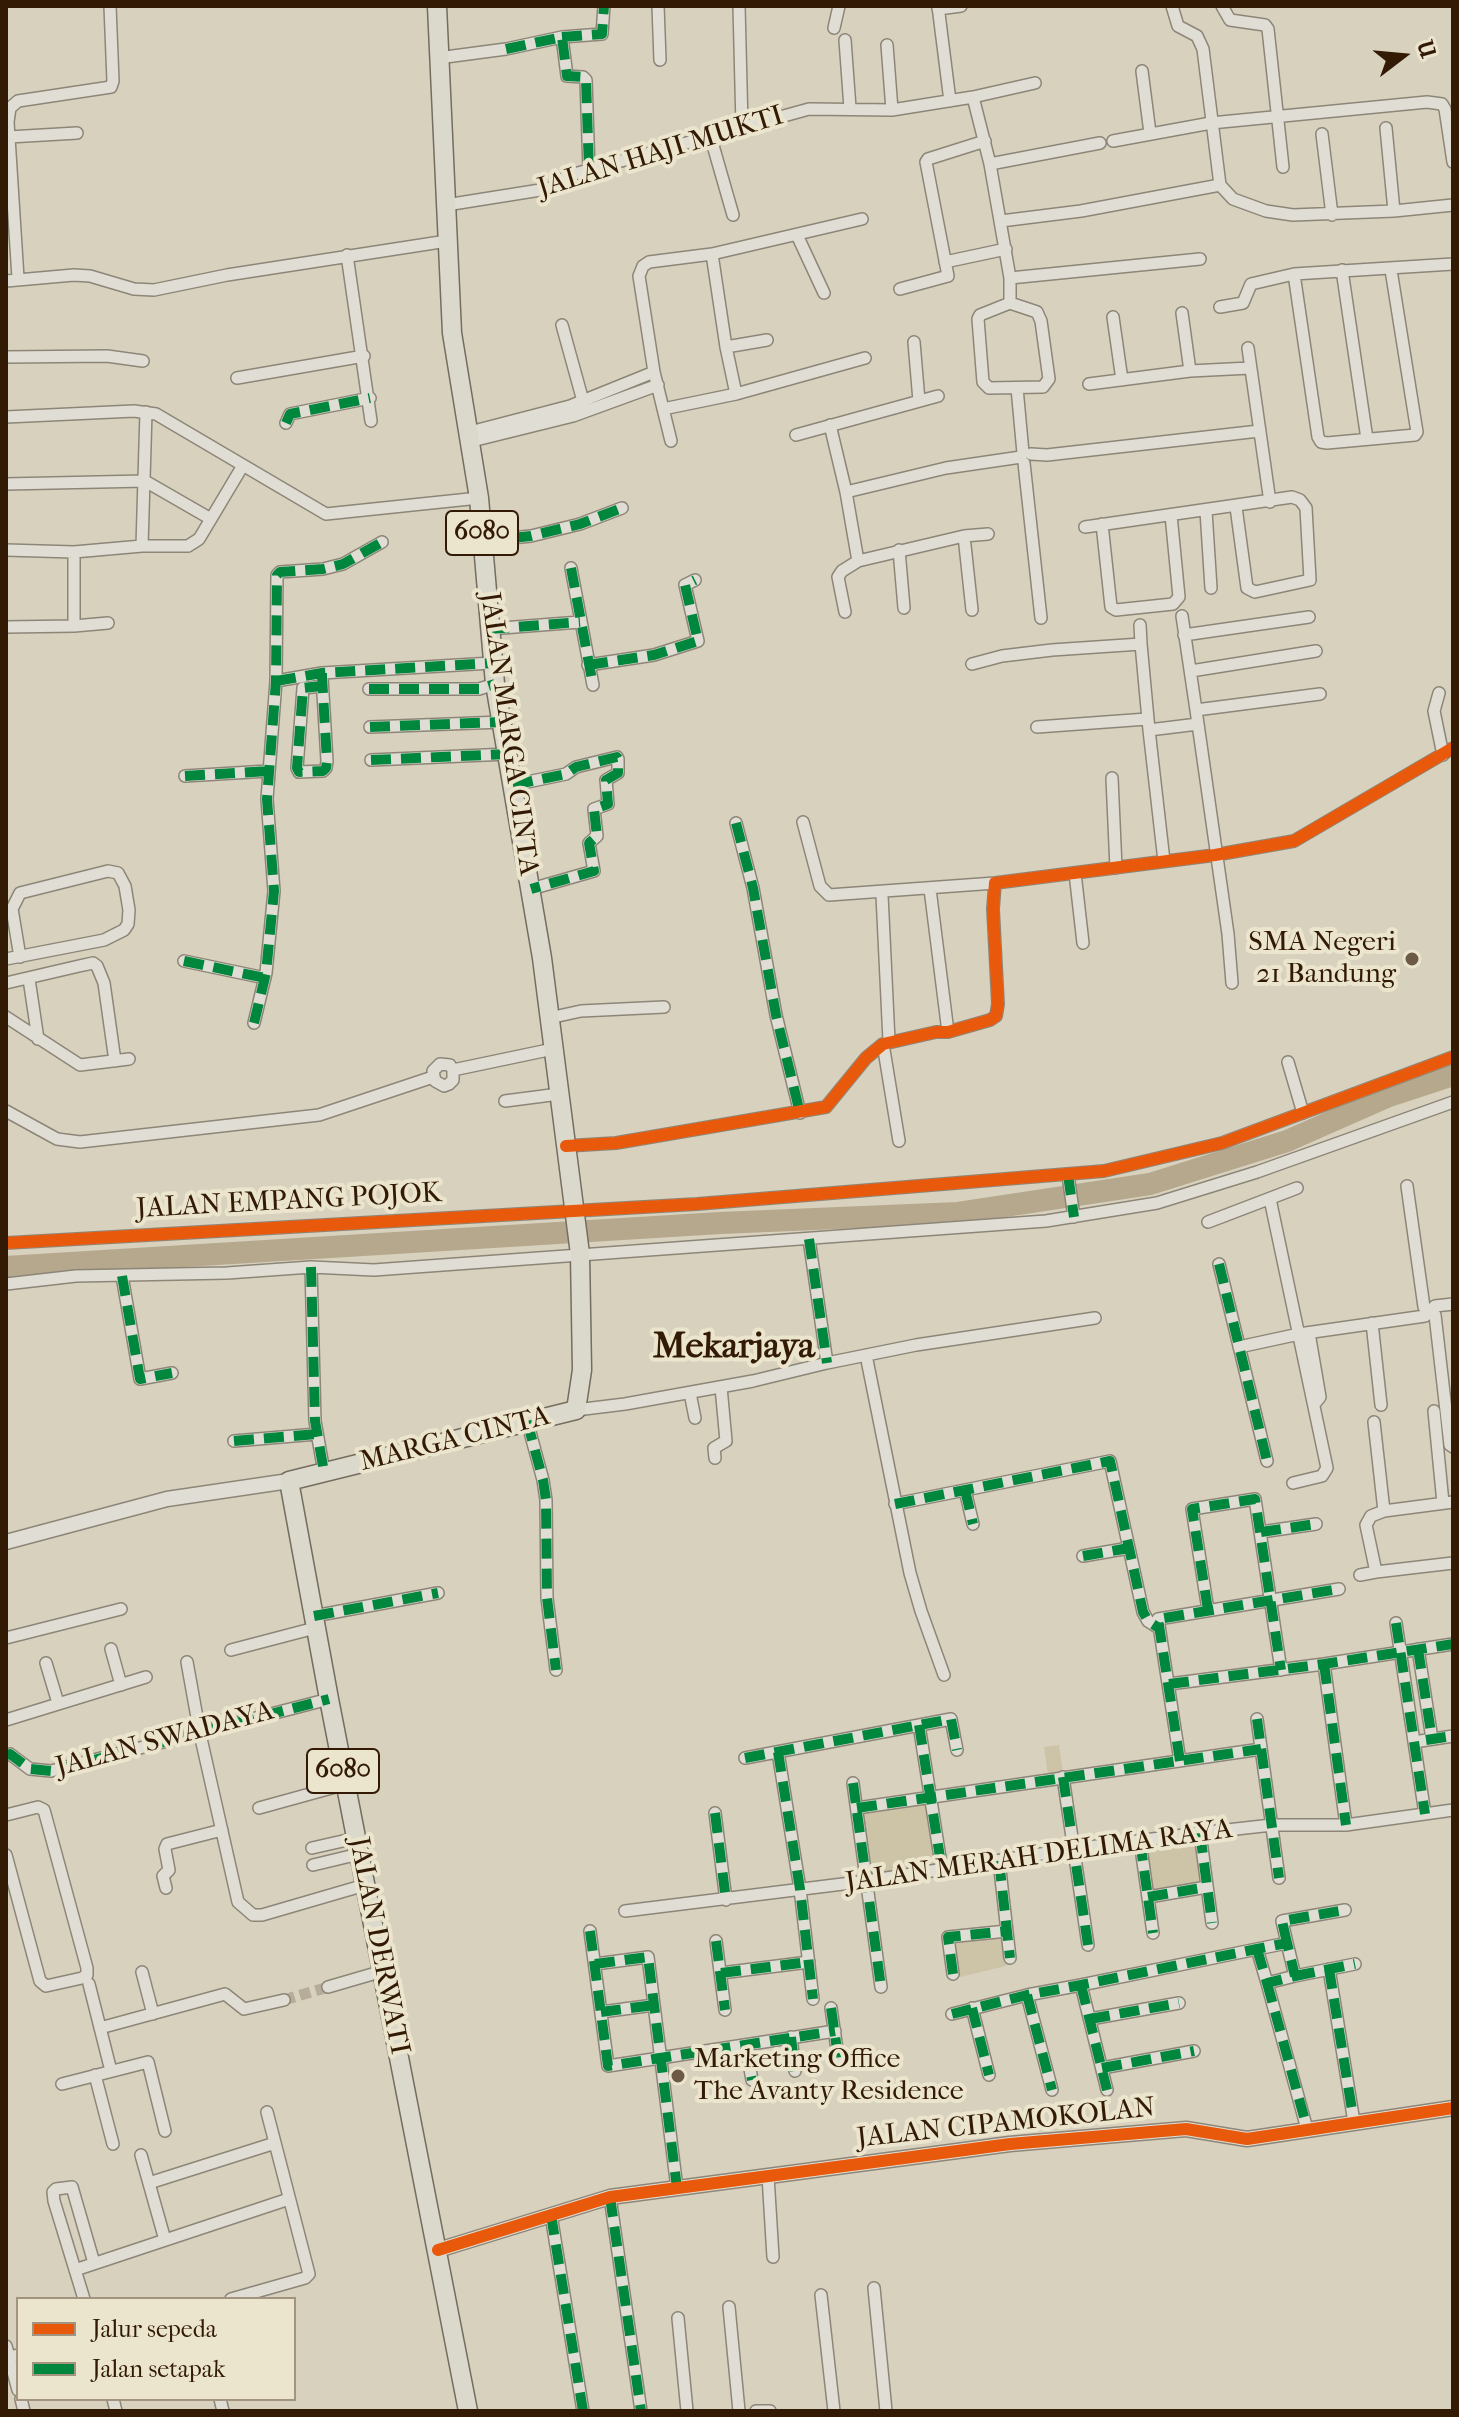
<!DOCTYPE html>
<html>
<head>
<meta charset="utf-8">
<style>
	body { margin:0 }
	#map { position:relative; width:1459px; height:2417px; overflow:hidden; background:#d8d1be; font-family:"IM FELL French Canon",serif }
	canvas { display:block }
	.frame { position:absolute; inset:0; border:8px solid #321a05; pointer-events:none }
	.legend { position:absolute; left:16px; top:2297px; width:280px; height:104px; box-sizing:border-box; background:#ece5ce; border:2px solid #a2947e; margin:0; padding:10px 14px; list-style:none; font-size:24px; color:#321a05 }
	.legend li { display:flex; align-items:center; gap:16px; height:40px }
	.legend b { width:40px; border:2px solid #a2947e }
	.north { position:absolute; left:1363px; top:16px; width:80px; height:80px; -webkit-text-stroke:6px #ece5ce; paint-order:stroke; rotate:74deg; font-size:22px; font-weight:700; line-height:32px; text-align:center; color:#321a05 }
	.north::after { content:''; display:block; margin:auto; width:28px; height:36px; background:#321a05; clip-path:polygon(50% 0,100% 100%,50% 72%,0 100%) }
</style>
</head>
<body>
<div id="map">
<canvas width="1459" height="2417"></canvas>
<div class="frame"></div>
<ul class="legend">
<li><b style="height:10px;background:#e8590c"></b>Jalur sepeda</li>
<li><b style="height:10px;background:#00873e"></b>Jalan setapak</li>
</ul>
<div class="north">U</div>
</div>
<script>
const ctx = document.querySelector('canvas').getContext('2d');
ctx.lineJoin = 'round';
function fillPath(path, color) {
  ctx.fillStyle = color;
  ctx.fill(path, 'evenodd');
}
function shape(rows) {
  const path = new Path2D();
  for (const r of rows) {
    path.moveTo(r[0], r[1]);
    for (let i = 2; i < r.length; i += 2) path.lineTo(r[i], r[i + 1]);
  }
  return path;
}
function trace(path, color, width, dash) {
  ctx.strokeStyle = color;
  ctx.lineWidth = width;
  ctx.lineCap = dash ? 'butt' : 'round';
  ctx.setLineDash(dash || []);
  ctx.stroke(path);
}
function label(font, color, halo, rows, align = 'center') {
  ctx.font = font + ' "IM FELL French Canon",serif';
  ctx.lineWidth = 8;
  ctx.setLineDash([]);
  ctx.textBaseline = 'middle';
  ctx.strokeStyle = halo;
  ctx.fillStyle = color;
  for (const [text, x, y, turn = 0] of rows) {
    ctx.save();
    ctx.translate(x, y);
    ctx.rotate((+turn || 0) * Math.PI / 180);
    ctx.textAlign = isNaN(turn) ? turn : align;
    if (halo) ctx.strokeText(text, 0, 0);
    ctx.fillText(text, 0, 0);
    ctx.restore();
  }
}
fillPath(shape([
	[1059,1745,1063,1773,1048,1775,1044,1747],
	[928,1801,937,1867,869,1877,859,1810],
	[1197,1837,1203,1884,1152,1891,1146,1844],
	[1002,1935,1006,1966,956,1978,952,1942]
]), '#cdc3a7');
trace(shape([
	[6,1267,720,1223,958,1213,1150,1184,1287,1141,1389,1096,1453,1075]
]), '#b5a88d', 22);
trace(shape([
	[284,2000,328,1987]
]), '#b7ac99', 11, [11, 5.5]);
const minor = shape([
	[658,6,660,60],
	[739,6,742,126],
	[938,6,950,101],
	[1172,6,1178,26,1197,36,1203,49,1220,185,1233,199,1266,211,1293,215,1394,211,1453,205],
	[1222,6,1230,20,1265,25,1268,29,1283,167],
	[938,9,961,6],
	[834,28,839,6],
	[562,37,602,34,604,6],
	[845,40,850,108],
	[887,45,892,110],
	[438,58,506,49,562,37,567,76,583,77,586,80,589,170],
	[1142,71,1150,133],
	[973,97,990,164,1010,278,1200,259],
	[1386,128,1394,211],
	[1322,134,1332,215],
	[710,135,733,215],
	[9,137,77,133],
	[1113,141,1211,123,1427,102,1442,104,1445,109,1453,162],
	[990,164,1100,143],
	[446,205,553,188,567,176,809,109,892,110,973,97,1035,83],
	[1001,221,1081,211,1220,185],
	[797,235,824,293],
	[712,254,726,347,736,394],
	[347,255,371,421],
	[945,262,1006,249],
	[1342,270,1367,439],
	[1294,274,1318,437,1321,442,1327,443,1415,435,1417,432,1391,270],
	[18,278,8,122,10,108,18,101,111,87,113,81,110,6],
	[1010,278,1010,303],
	[6,281,74,275,90,276,134,289,154,290,227,275,447,241],
	[900,289,948,276,926,162,928,159,985,141],
	[1010,303,1037,312,1041,321,1049,379,1043,387,989,388,983,382,978,319,980,315,1010,303],
	[1220,307,1243,303,1251,284,1294,274,1453,264],
	[1182,313,1190,371],
	[1113,317,1122,380],
	[562,325,583,401],
	[914,342,919,401],
	[726,347,767,340],
	[1248,348,1270,502],
	[6,357,107,356,143,361],
	[237,378,364,356],
	[1089,384,1190,371,1250,368],
	[1017,388,1023,453],
	[663,409,736,394,865,358],
	[6,417,134,411,156,414,326,514,479,498],
	[286,423,290,414,370,398],
	[830,425,846,492,858,561],
	[470,432,570,406,654,372],
	[796,435,938,396],
	[472,441,573,416,658,385],
	[671,441,654,372,639,276,643,266,649,262,712,254,862,219],
	[1031,454,1047,455,1259,431],
	[1024,463,1041,618],
	[6,484,145,481,211,519],
	[846,492,946,468,1021,457],
	[1206,511,1211,588],
	[1102,524,1111,607,1116,610,1173,604,1179,597,1171,515],
	[1085,527,1292,497,1300,500,1306,508,1310,580,1255,592,1247,588,1236,507],
	[964,536,972,610],
	[482,541,531,536,580,524,622,508],
	[142,546,146,412],
	[6,550,74,552,142,546,188,546,199,539,242,467],
	[899,550,904,608],
	[571,568,593,685],
	[845,612,838,577,842,571,858,561,964,536,988,534],
	[1182,616,1196,710,1320,694],
	[1140,625,1141,644],
	[74,626,108,623],
	[6,627,74,626,74,552],
	[489,629,580,622],
	[1184,635,1309,617],
	[972,664,1002,656,1052,650,1141,644,1149,730,1198,724],
	[588,665,654,655,698,641,685,585,695,580],
	[1191,671,1316,651],
	[322,673,322,677,327,761,326,768,323,771,299,772,297,768,303,688,322,686],
	[276,681,322,673,492,663],
	[369,689,479,689,495,684],
	[1439,693,1434,711,1443,755],
	[1196,710,1228,934,1232,983],
	[370,727,502,722],
	[1037,727,1147,719],
	[1149,730,1164,861],
	[371,760,508,754],
	[185,776,268,771],
	[1112,778,1116,868],
	[513,785,566,774,576,767,617,757,618,759,618,773,606,780,608,804,594,809,597,836,589,843,594,871,531,889],
	[803,822,820,886,829,895,995,883],
	[736,823,753,888,776,1015,800,1113],
	[1075,873,1083,943],
	[930,889,948,1032],
	[882,895,889,1041],
	[6,959,104,940,124,930,128,924,129,910,125,886,118,873,108,871,20,893,12,909,20,957],
	[184,961,265,978],
	[29,979,38,1039],
	[6,983,79,966,93,963,97,966,104,983,115,1061],
	[6,1017,80,1065,129,1059],
	[549,1018,581,1011,664,1007],
	[254,1023,266,973,274,891,267,799,276,681,277,575,280,572,323,569,343,564,382,542],
	[883,1044,899,1141],
	[1288,1062,1303,1113],
	[453,1070,453,1080,449,1084,444,1086,435,1081,433,1071,440,1064,450,1065,453,1070,553,1049],
	[505,1101,559,1094],
	[6,1111,57,1139,80,1142,319,1115,433,1077],
	[566,1146,616,1143,826,1107,866,1058,883,1044,936,1032,948,1032,990,1020,996,1016,998,1004,993,909,995,883,1215,855,1294,841,1453,748],
	[1068,1175,1074,1217],
	[1407,1186,1424,1307,1435,1315,1450,1445,1453,1447],
	[1270,1199,1327,1468,1322,1476,1293,1483],
	[1208,1222,1297,1188],
	[809,1239,827,1363],
	[6,1243,697,1204,1104,1171,1222,1143,1453,1057],
	[1219,1264,1267,1461],
	[311,1267,315,1421,324,1472],
	[122,1276,140,1379,172,1373],
	[6,1284,76,1276,227,1273,311,1267,374,1270,1046,1221,1157,1203,1257,1172,1453,1102],
	[1372,1323,1381,1405],
	[1309,1333,1320,1397,1316,1402],
	[1239,1347,1299,1334,1425,1316,1435,1306,1453,1304],
	[866,1355,910,1573,921,1611,944,1675],
	[690,1393,695,1418],
	[576,1410,625,1404,753,1381,827,1363,916,1345,1095,1318],
	[1434,1411,1443,1503],
	[527,1421,543,1480,546,1500,547,1598,556,1670],
	[1374,1422,1384,1511],
	[234,1441,317,1434],
	[715,1458,714,1448,726,1441,721,1387],
	[965,1490,973,1524],
	[1453,1502,1384,1511,1371,1516,1366,1525,1376,1572,1453,1563],
	[895,1504,1110,1461,1143,1612,1148,1621,1159,1628],
	[1261,1532,1316,1524],
	[1083,1556,1129,1548],
	[1360,1575,1376,1572],
	[1208,1610,1192,1509,1255,1499,1281,1670],
	[314,1616,438,1593],
	[1396,1623,1425,1814],
	[6,1638,121,1609],
	[111,1649,121,1685],
	[1418,1649,1432,1739],
	[231,1650,315,1628],
	[187,1662,200,1734,238,1902,253,1915,262,1915,365,1885],
	[46,1663,58,1703],
	[1324,1664,1346,1825],
	[1169,1684,1324,1664,1453,1644],
	[1257,1719,1279,1878],
	[6,1720,146,1677],
	[919,1725,942,1870],
	[1414,1742,1453,1736],
	[778,1752,800,1889,813,1999],
	[6,1755,10,1754,30,1769,51,1771,329,1699],
	[745,1758,951,1719,957,1750],
	[1180,1761,1158,1619,1339,1589],
	[1063,1777,1088,1945],
	[853,1783,881,1987],
	[259,1808,346,1784],
	[857,1808,1261,1749],
	[715,1813,726,1900],
	[6,1815,38,1807,44,1810,87,1968,87,1975,82,1978,46,1986,40,1981,6,1855],
	[1200,1833,1212,1923],
	[1140,1841,1153,1933],
	[312,1848,356,1838],
	[999,1861,1010,1958],
	[313,1865,359,1854],
	[166,1888,163,1876,169,1870,165,1849,167,1844,222,1830],
	[1148,1897,1207,1887],
	[625,1911,867,1881,1073,1849,1200,1833,1272,1825,1346,1825,1453,1810],
	[590,1931,608,2066,835,2031],
	[716,1941,725,2010],
	[1287,1943,1282,1921,1345,1910],
	[595,1964,648,1957,677,2188],
	[1329,1969,1354,2122],
	[142,1972,153,2014],
	[721,1973,809,1962],
	[953,1974,948,1937,1007,1931],
	[1295,1976,1355,1964],
	[1267,1983,1307,2129],
	[89,1984,111,2071],
	[1081,1985,1107,2090],
	[328,1987,383,1971],
	[1027,1995,1052,2090],
	[831,2008,839,2063],
	[972,2008,989,2075],
	[601,2012,654,2005],
	[952,2014,1027,1995,1081,1985,1257,1949,1287,1943,1295,1976,1267,1983,1257,1949],
	[1090,2019,1179,2003],
	[100,2028,225,1994,244,2009,284,2000],
	[791,2037,795,2071],
	[746,2047,752,2080],
	[1102,2068,1194,2051],
	[95,2075,113,2144],
	[62,2084,148,2062,165,2131],
	[141,2155,165,2240],
	[768,2176,773,2257],
	[149,2183,275,2143],
	[610,2197,641,2411],
	[551,2215,583,2411],
	[75,2270,289,2199],
	[874,2288,886,2411],
	[821,2295,834,2411],
	[84,2299,54,2201,53,2192,56,2189,72,2187,94,2263],
	[231,2299,305,2278,309,2274,267,2112],
	[729,2307,739,2411],
	[678,2318,687,2411],
	[6,2346,9,2357,18,2355],
	[6,2358,9,2357,18,2390],
	[21,2399,24,2411],
	[113,2399,116,2411],
	[220,2399,223,2411],
	[756,2411,770,2411]
]);
const tertiary = shape([
	[6,1542,167,1499,289,1481],
	[438,2250,610,2197,1010,2144,1186,2129,1247,2139,1453,2108]
]);
const primary = shape([
	[437,6,452,333,479,498,495,684,542,958,580,1254,582,1370,576,1410,289,1481,329,1699,468,2411]
]);
trace(minor, '#8d8678', 14);
trace(tertiary, '#8d8678', 17);
trace(primary, '#746d60', 21);
trace(minor, '#e0ded4', 11);
trace(tertiary, '#e0ded4', 14);
trace(primary, '#dbd8cc', 18);
trace(shape([
	[562,37,602,34,604,6],
	[506,49,562,37,567,76,583,77,586,80,589,170],
	[286,423,290,414,370,398],
	[482,541,531,536,580,524,622,508],
	[571,568,593,685],
	[489,629,580,622],
	[588,665,654,655,698,641,685,585,695,580],
	[322,673,322,677,327,761,326,768,323,771,299,772,297,768,303,688,322,686],
	[276,681,322,673,492,663],
	[369,689,479,689,495,684],
	[370,727,502,722],
	[371,760,508,754],
	[185,776,268,771],
	[513,785,566,774,576,767,617,757,618,759,618,773,606,780,608,804,594,809,597,836,589,843,594,871,531,889],
	[736,823,753,888,776,1015,800,1113],
	[184,961,265,978],
	[254,1023,266,973,274,891,267,799,276,681,277,575,280,572,323,569,343,564,382,542],
	[1068,1175,1074,1217],
	[809,1239,827,1363],
	[1219,1264,1267,1461],
	[311,1267,315,1421,324,1472],
	[122,1276,140,1379,172,1373],
	[527,1421,543,1480,546,1500,547,1598,556,1670],
	[234,1441,317,1434],
	[965,1490,973,1524],
	[895,1504,1110,1461,1143,1612,1148,1621,1159,1628],
	[1261,1532,1316,1524],
	[1083,1556,1129,1548],
	[1208,1610,1192,1509,1255,1499,1281,1670],
	[314,1616,438,1593],
	[1396,1623,1425,1814],
	[1418,1649,1432,1739],
	[1324,1664,1346,1825],
	[1169,1684,1324,1664,1453,1644],
	[1257,1719,1279,1878],
	[919,1725,942,1870],
	[1426,1740,1453,1736],
	[778,1752,800,1889,813,1999],
	[6,1755,10,1754,30,1769,51,1771,329,1699],
	[745,1758,951,1719,957,1750],
	[1180,1761,1158,1619,1339,1589],
	[1063,1777,1088,1945],
	[853,1783,881,1987],
	[857,1808,1261,1749],
	[715,1813,726,1900],
	[1200,1833,1212,1923],
	[1140,1841,1153,1933],
	[999,1861,1010,1958],
	[1148,1897,1207,1887],
	[590,1931,608,2066,835,2031],
	[716,1941,725,2010],
	[1287,1943,1282,1921,1345,1910],
	[595,1964,648,1957,677,2188],
	[1329,1969,1352,2110],
	[721,1973,809,1962],
	[953,1974,948,1937,1007,1931],
	[1295,1976,1355,1964],
	[1267,1983,1304,2117],
	[1081,1985,1107,2090],
	[1027,1995,1052,2090],
	[831,2008,839,2063],
	[972,2008,989,2075],
	[601,2012,654,2005],
	[952,2014,1027,1995,1081,1985,1257,1949,1287,1943,1295,1976,1267,1983,1257,1949],
	[1090,2019,1179,2003],
	[791,2037,795,2071],
	[746,2047,752,2080],
	[1102,2068,1194,2051],
	[610,2197,641,2411],
	[551,2215,583,2411]
]), '#00873e', 10, [20, 10]);
trace(shape([
	[566,1146,616,1143,826,1107,866,1058,883,1044,936,1032,948,1032,990,1020,996,1016,998,1004,993,909,995,883,1215,855,1294,841,1453,748],
	[6,1243,697,1204,1104,1171,1222,1143,1453,1057],
	[438,2250,610,2197,1010,2144,1186,2129,1247,2139,1453,2108]
]), '#e8590c', 12);
for (const [x, y, r, color] of [
	[1412,959,8,"#6c5a46"],
	[678,2076,8,"#6c5a46"]
]) {
  const dot = new Path2D();
  dot.arc(x, y, r, 0, 2 * Math.PI);
  ctx.fillStyle = color;
  ctx.fill(dot);
  trace(dot, '#ece5ce', 3);
}
for (const [x, y, w] of [
	[482,533,72],
	[343,1771,72]
]) {
  const box = new Path2D();
  box.roundRect(x - w / 2, y - 22, w, 44, 6);
  ctx.fillStyle = '#ece5ce';
  ctx.fill(box);
  trace(box, '#321a05', 2);
}
label('bold 26px', '#321a05', null, [
	["6080",482,533],
	["6080",343,1771]
]);
label('28px', '#321a05', '#ece5ce', [
	["JALAN HAJI MUKTI",661,153,-17],
	["JALAN MARGA CINTA",508,734,82],
	["JALAN EMPANG POJOK",289,1202,-3],
	["MARGA CINTA",455,1440,-14],
	["JALAN SWADAYA",165,1740,-15],
	["JALAN MERAH DELIMA RAYA",1039,1857,-8],
	["JALAN DERWATI",378,1946,79],
	["JALAN CIPAMOKOLAN",1006,2124,-6]
]);
label('28px', '#321a05', '#ece5ce', [
	["SMA Negeri",1396,943],
	["21 Bandung",1396,975],
	["Marketing Office",694,2060,"left"],
	["The Avanty Residence",694,2092,"left"]
], 'right');
label('bold 36px', '#321a05', '#ece5ce', [
	["Mekarjaya",734,1348]
]);
</script>
</body>
</html>
